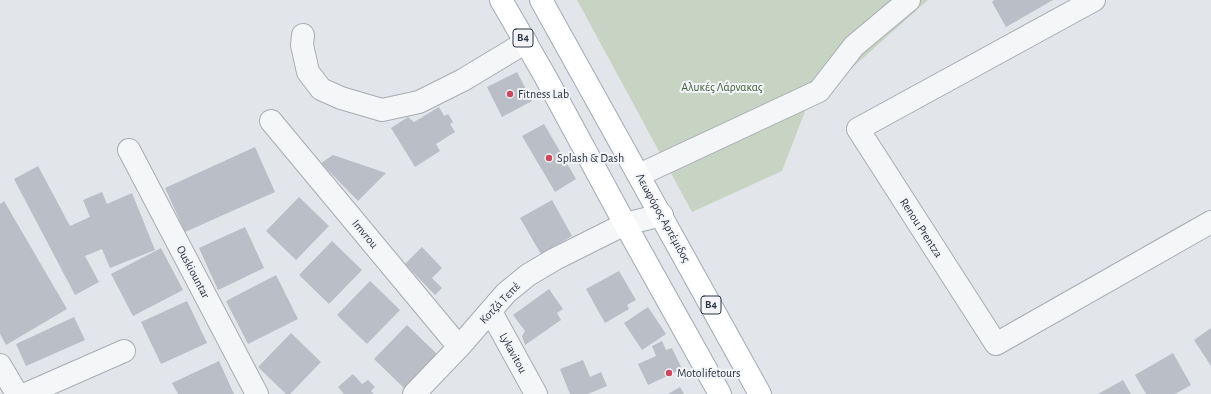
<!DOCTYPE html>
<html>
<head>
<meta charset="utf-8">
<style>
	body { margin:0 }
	canvas { display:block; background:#e2e5ea }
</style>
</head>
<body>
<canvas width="1211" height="394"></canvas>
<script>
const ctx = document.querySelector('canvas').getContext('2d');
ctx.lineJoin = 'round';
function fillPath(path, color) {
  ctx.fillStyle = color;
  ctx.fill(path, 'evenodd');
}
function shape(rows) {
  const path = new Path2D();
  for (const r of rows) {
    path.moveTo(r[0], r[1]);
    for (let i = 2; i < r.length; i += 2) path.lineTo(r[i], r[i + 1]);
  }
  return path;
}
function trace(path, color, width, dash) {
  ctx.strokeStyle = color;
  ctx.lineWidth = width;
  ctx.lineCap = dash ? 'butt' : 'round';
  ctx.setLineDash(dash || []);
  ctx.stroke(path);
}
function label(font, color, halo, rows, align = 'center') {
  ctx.font = font + ' "Alegreya Sans",sans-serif';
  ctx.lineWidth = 4;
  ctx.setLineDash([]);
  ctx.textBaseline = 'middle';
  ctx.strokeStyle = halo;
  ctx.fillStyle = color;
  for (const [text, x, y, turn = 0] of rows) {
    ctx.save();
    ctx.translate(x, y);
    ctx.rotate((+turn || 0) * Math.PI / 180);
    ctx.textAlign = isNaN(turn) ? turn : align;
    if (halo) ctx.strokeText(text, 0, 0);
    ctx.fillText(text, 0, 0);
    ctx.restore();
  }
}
fillPath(shape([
	[577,0,928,0,806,109,782,171,692,212]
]), '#c7d4c3');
fillPath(shape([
	[994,0,1053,0,1006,27,992,2],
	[517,72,532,101,502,117,487,87],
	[439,107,444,116,448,114,453,122,450,124,455,132,436,144,440,151,415,167,391,128,408,117,414,122],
	[544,124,576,179,555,192,522,136],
	[255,147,275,192,185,232,165,188],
	[333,155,386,173,358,201,321,163],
	[38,166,70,226,90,217,83,200,102,192,107,204,132,193,155,250,110,268,102,249,85,256,99,282,75,295,14,179],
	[299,197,329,226,296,260,266,231],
	[552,200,572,236,541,254,520,218],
	[4,201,67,309,6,345,0,334,0,204],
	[245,227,264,268,218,290,199,248],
	[332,241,362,270,329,304,299,275],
	[422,247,442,268,432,278,442,288,435,295,405,264],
	[161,248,183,290,133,316,111,274],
	[619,271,636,300,627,305,629,309,605,323,586,289],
	[276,275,298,319,248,344,226,301],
	[370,281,400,310,367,344,337,315],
	[549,289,563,309,557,313,561,320,525,345,522,336,525,331,513,315],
	[187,301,207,343,161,364,141,322],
	[648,307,666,334,642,350,624,323],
	[74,317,85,340,26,366,16,344],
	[407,325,437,354,404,388,374,359],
	[1211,328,1211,366,1194,340],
	[291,333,321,362,290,394,286,394,258,367],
	[662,341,666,350,672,348,682,369,648,385,638,364,656,356,652,346],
	[1173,353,1191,385,1175,394,1146,394,1135,375],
	[583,360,590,377,601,372,607,386,588,394,570,394,560,369],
	[219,361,234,394,178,394,172,383],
	[353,374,362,384,368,380,375,387,371,391,374,394,344,394,338,387],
	[1123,380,1131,394,1098,394],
	[680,387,684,394,668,394]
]), '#b9bec7');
const minor = shape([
	[1094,0,858,129,996,344,1211,222],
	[303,35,302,45,308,72,321,89,341,98,382,110,419,102,463,80,526,42],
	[271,121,459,347],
	[129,150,257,394],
	[639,175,819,91,854,46,909,0],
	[491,312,536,394],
	[0,365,17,394],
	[26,394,124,351],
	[414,394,459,347,506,293,528,275,555,259,625,224,662,215]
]);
const major = shape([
	[501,0,545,76,625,224,720,394],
	[541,0,760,394]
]);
trace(minor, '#a7acb4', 24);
trace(major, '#a1a9b6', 24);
trace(minor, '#f5f6f8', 22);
trace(major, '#fff', 22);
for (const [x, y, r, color] of [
	[510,94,4,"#cc4a5d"],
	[549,158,4,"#cc4a5d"],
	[669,373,4,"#cc4a5d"]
]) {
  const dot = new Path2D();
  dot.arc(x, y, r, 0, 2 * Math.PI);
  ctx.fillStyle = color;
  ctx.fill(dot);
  trace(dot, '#f2f4f7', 1.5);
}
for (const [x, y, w] of [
	[523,38,20],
	[711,305,20]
]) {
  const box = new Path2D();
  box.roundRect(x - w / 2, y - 9, w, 18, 3);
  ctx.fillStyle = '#f2f4f7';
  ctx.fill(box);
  trace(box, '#2a3342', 1);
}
label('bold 11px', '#2a3342', null, [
	["B4",523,38],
	["B4",711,305]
]);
label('12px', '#3f5d38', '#f2f4f7', [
	["Αλυκές Λάρνακας",722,87]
]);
label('12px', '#2a3342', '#f2f4f7', [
	["Fitness Lab",518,94],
	["Splash & Dash",557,158],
	["Motolifetours",677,373]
], 'left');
label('12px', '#2a3342', '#f2f4f7', [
	["Λεωφόρος Αρτέμιδος",663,218,61],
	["Renou Prentza",921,228,57],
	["Imvrou",365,234,50],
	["Ouskiountar",193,272,62],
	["Κοτζά Τεπέ",500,303,-46],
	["Lykavitou",513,353,61]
]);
</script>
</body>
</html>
